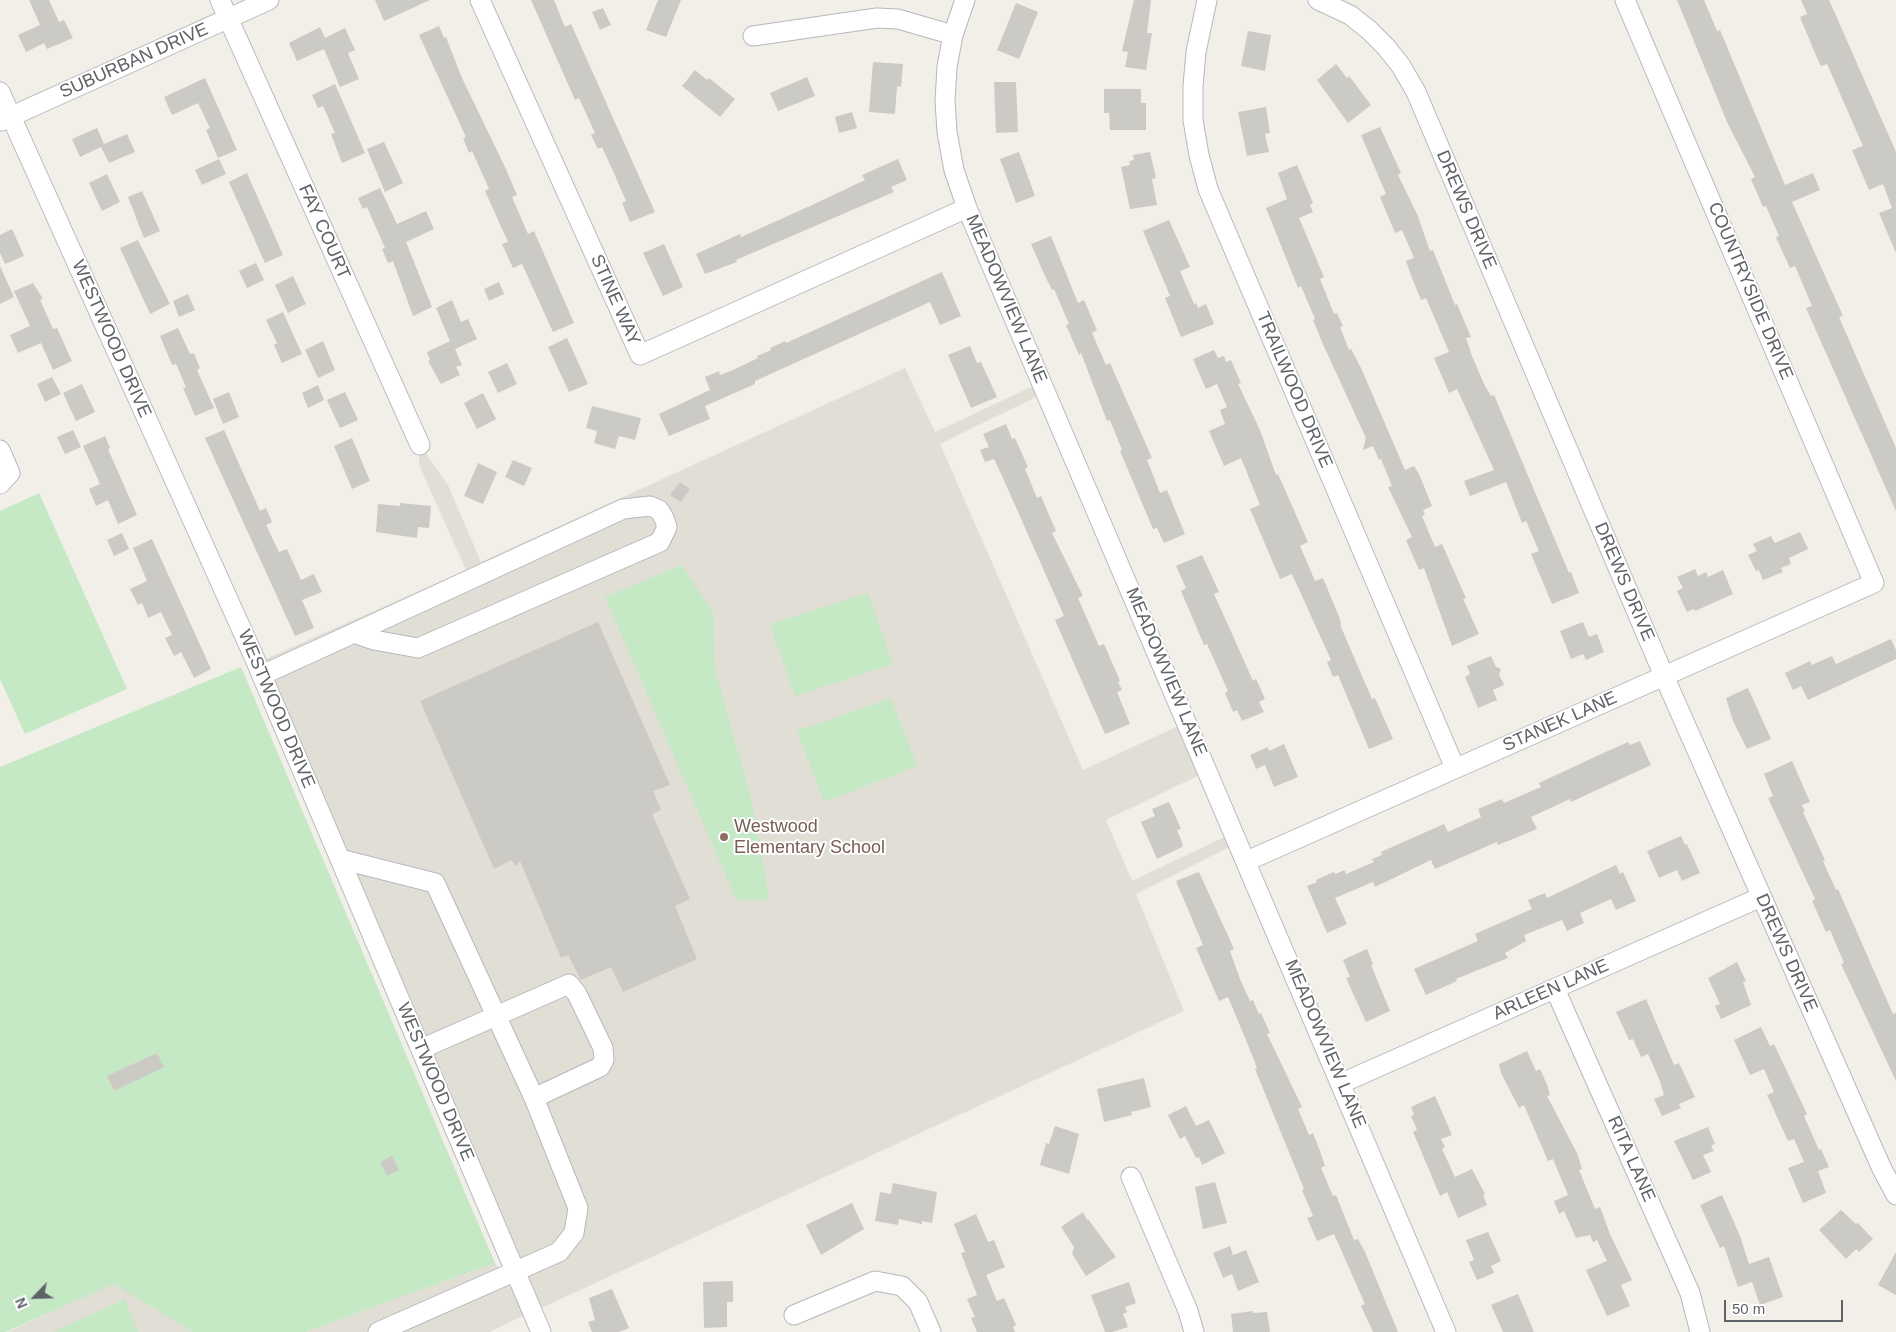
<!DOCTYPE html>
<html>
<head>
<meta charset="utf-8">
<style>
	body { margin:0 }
	#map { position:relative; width:1896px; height:1332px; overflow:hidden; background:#f1efe8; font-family:Helvetica,sans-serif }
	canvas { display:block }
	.north { position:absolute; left:10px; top:1272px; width:50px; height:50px; -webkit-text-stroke:4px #fff; paint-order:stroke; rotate:246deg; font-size:14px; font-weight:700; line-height:20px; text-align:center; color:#5f6368 }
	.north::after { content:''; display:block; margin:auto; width:18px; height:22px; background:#5f6368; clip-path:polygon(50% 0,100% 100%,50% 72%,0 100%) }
	.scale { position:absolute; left:1724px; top:1300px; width:119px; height:22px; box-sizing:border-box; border:2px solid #5f6368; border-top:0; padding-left:6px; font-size:15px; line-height:18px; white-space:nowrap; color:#5f6368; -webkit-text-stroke:4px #fff; paint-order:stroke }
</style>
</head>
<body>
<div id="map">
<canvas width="1896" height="1332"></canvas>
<div class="north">N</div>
<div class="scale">50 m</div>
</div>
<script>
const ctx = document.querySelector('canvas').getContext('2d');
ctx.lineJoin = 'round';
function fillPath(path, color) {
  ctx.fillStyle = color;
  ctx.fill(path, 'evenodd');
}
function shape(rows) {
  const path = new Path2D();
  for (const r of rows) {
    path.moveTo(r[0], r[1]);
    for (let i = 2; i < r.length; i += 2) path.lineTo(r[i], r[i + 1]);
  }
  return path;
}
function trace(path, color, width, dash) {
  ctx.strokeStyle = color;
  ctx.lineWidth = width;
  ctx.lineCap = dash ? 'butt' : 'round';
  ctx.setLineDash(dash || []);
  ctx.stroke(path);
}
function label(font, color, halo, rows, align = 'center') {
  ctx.font = font + ' Helvetica,sans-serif';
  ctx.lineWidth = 4;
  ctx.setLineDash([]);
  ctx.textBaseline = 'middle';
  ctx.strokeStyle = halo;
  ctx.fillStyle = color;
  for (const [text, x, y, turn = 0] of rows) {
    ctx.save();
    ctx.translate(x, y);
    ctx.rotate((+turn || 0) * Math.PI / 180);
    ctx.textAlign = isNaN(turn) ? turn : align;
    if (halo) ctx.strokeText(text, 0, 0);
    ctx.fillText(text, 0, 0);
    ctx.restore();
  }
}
fillPath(shape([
	[905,368,935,432,1042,382,1046,392,940,444,1083,770,1187,722,1208,771,1106,820,1132,881,1235,832,1239,842,1136,894,1184,1011,537,1310,261,661,466,570,419,465,420,445,448,485,481,562],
	[495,1263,527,1314,489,1332,305,1332],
	[114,1283,193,1332,7,1332]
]), '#e1ded6');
fillPath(shape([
	[39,493,127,689,25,734,0,679,0,511],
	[682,565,713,613,715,670,752,802,768,891,767,901,736,899,605,597],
	[868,593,893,664,795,696,770,624],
	[241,667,495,1263,305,1332,193,1332,114,1284,5,1332,0,1332,0,767],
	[891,698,917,766,824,802,797,731],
	[125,1299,138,1332,53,1332]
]), '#c5e8c5');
fillPath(shape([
	[29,0,49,0,59,22,64,20,73,38,47,49,44,43,26,52,18,35,40,25],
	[375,0,430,0,384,21],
	[531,0,554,0,565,27,571,24,655,212,630,222,622,203,626,201,613,171,602,147,598,149,591,135,595,133,579,98,575,100],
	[658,0,681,0,666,37,646,30],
	[1134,0,1151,0,1147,33,1152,33,1146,70,1125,67,1128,52,1122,51],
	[1677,0,1704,0,1717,31,1720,30,1785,185,1813,173,1820,190,1792,202,1843,316,1839,317,1896,448,1896,511,1806,308,1812,306,1795,266,1790,268,1783,253,1776,237,1779,236,1766,206,1763,207,1751,179,1755,177,1727,122],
	[1801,0,1829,0,1896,152,1896,253,1879,213,1892,208,1883,184,1869,190,1852,150,1863,146,1827,64,1821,66,1817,58,1800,17,1807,14],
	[1016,3,1038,12,1019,59,997,50],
	[603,8,611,25,600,30,592,12],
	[439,26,444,38,446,37,462,78,505,167,517,195,512,197,528,234,534,231,574,323,553,332,522,264,513,268,502,244,508,242,485,191,489,189,472,151,469,153,463,138,466,137,419,35],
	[320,27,325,38,345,28,355,50,348,53,359,79,340,87,324,49,297,61,289,43],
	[1248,31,1271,35,1265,71,1241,66],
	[873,62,903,64,901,87,897,86,895,114,869,112],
	[1336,64,1347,78,1349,76,1371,105,1348,123,1317,80],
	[695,70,707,80,709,78,735,99,720,117,682,86],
	[807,77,815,96,778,111,770,93],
	[205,78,237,150,218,158,206,130,210,128,198,103,172,115,164,97],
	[994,82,1016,82,1018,132,996,133],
	[335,84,365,153,342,163,331,134,335,133,323,106,318,108,312,95],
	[1104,89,1141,89,1141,103,1146,103,1146,130,1110,130,1109,113,1104,113],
	[1266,107,1270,133,1265,134,1269,152,1247,156,1238,112],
	[852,112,857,128,839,133,835,117],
	[1380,127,1401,173,1398,175,1417,214,1430,251,1433,250,1455,305,1457,304,1471,337,1466,338,1472,356,1484,384,1491,396,1494,395,1569,573,1571,572,1579,593,1552,604,1531,554,1539,551,1526,521,1522,523,1506,482,1470,496,1464,481,1494,470,1457,389,1449,393,1434,358,1449,352,1426,298,1421,300,1412,278,1406,261,1414,258,1402,230,1395,233,1380,197,1386,194,1361,135],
	[97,128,104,144,127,134,135,152,109,163,101,147,80,157,72,139],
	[384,142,403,183,385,192,367,149],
	[1019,152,1035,196,1016,203,1000,159],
	[1150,152,1156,178,1152,179,1157,205,1130,209,1121,167,1130,165,1129,161,1134,160,1133,155],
	[219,159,226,174,202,185,195,170],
	[898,159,907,180,891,187,894,192,736,260,737,262,705,274,696,254,740,234,741,237,812,205,865,180,862,175],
	[1297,165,1313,203,1310,205,1313,212,1299,218,1324,277,1320,279,1334,314,1337,313,1343,326,1340,327,1349,350,1351,349,1361,368,1405,470,1414,466,1419,474,1432,506,1423,510,1425,515,1422,516,1435,547,1442,544,1466,598,1463,599,1479,634,1452,646,1424,568,1419,570,1406,540,1412,537,1388,487,1392,486,1381,459,1379,460,1373,446,1363,450,1366,438,1322,342,1313,320,1315,319,1301,286,1298,288,1266,208,1287,199,1278,173],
	[247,173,283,255,265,263,229,182],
	[107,174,120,202,102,211,89,183],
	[380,188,397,224,426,211,434,229,406,242,432,307,413,316,393,261,388,263,382,249,385,248,367,207,363,209,358,198],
	[142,191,160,231,144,238,128,197],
	[1169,220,1190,267,1180,271,1194,304,1196,303,1198,308,1206,304,1214,324,1181,337,1165,298,1170,296,1143,231],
	[12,229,24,256,5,264,0,253,0,235],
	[1051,236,1078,303,1084,300,1097,330,1092,333,1106,365,1110,363,1152,458,1147,460,1160,493,1167,490,1185,534,1164,543,1157,528,1153,529,1120,451,1122,450,1110,420,1107,421,1081,353,1079,355,1066,325,1069,324,1054,289,1052,290,1045,276,1031,244],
	[138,240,170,304,150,314,120,248],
	[664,244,683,287,663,296,643,253],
	[256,263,264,280,247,288,239,271],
	[0,266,14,297,0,304],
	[942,272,961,316,940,325,930,302,755,381,755,384,705,406,710,419,669,436,659,414,710,390,705,377,719,371,720,375,733,370,758,358,757,356,771,350,770,348,785,341,786,343],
	[293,276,306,304,288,313,275,285],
	[499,282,504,294,489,301,484,289],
	[33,283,43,299,40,300,53,329,57,328,72,361,53,370,41,343,18,353,10,335,30,326,14,291],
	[188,294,195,310,179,317,173,301],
	[452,300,461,322,468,319,477,339,455,349,462,365,456,367,460,375,441,384,428,361,430,360,427,352,450,341,436,308],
	[283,312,302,354,282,363,274,345,277,343,266,320],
	[178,328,190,354,194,353,200,368,197,370,214,408,195,416,183,388,186,387,176,364,172,365,160,336],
	[567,338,588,384,569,392,548,347],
	[323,341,335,370,318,378,305,350],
	[970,346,977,363,981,362,997,397,971,408,948,355],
	[1214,350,1218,358,1224,356,1226,362,1231,360,1241,383,1238,384,1260,430,1276,475,1278,474,1308,542,1300,546,1315,581,1323,578,1340,619,1341,627,1372,699,1375,698,1393,739,1369,749,1338,675,1333,677,1327,662,1331,660,1292,574,1280,579,1250,509,1260,505,1241,458,1224,466,1209,431,1225,424,1220,410,1227,407,1217,384,1206,389,1193,359],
	[507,363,517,384,498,393,488,372],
	[52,377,61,394,45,402,37,384],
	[82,384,95,412,76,421,63,393],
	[318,385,324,400,308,408,302,393],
	[229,392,239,417,223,424,213,399],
	[345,392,358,420,340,428,327,400],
	[483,393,496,419,477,429,464,403],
	[592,406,641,418,635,440,619,436,615,449,594,443,597,431,586,428],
	[1006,424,1012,439,1015,438,1028,467,1025,469,1037,498,1041,496,1049,515,1056,531,1052,533,1083,596,1078,598,1099,646,1104,644,1120,681,1118,682,1122,690,1117,692,1130,724,1105,734,1055,620,1064,616,1003,478,994,459,985,462,980,450,989,447,983,434],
	[73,430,81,447,65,454,57,437],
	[224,430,260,511,266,508,272,522,266,525,279,552,287,549,301,580,314,574,322,592,302,600,314,628,295,636,205,438],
	[105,436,110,448,108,449,137,515,118,524,108,500,96,506,89,489,100,484,83,446],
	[352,438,370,481,352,489,334,446],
	[513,460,532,468,524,486,505,477],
	[478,463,497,472,483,504,464,496],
	[680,482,690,489,681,502,670,495],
	[400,503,431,506,429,528,418,527,417,538,376,532,378,504,400,506],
	[1800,532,1808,549,1789,558,1791,564,1781,568,1783,572,1763,580,1759,570,1756,571,1748,555,1757,551,1753,544,1771,536,1775,543],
	[122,533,129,549,114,556,107,540],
	[152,539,211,669,194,678,181,652,174,656,165,638,172,635,161,612,148,618,142,603,138,605,130,589,147,581,133,548],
	[1202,555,1219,592,1214,594,1233,636,1253,681,1256,679,1265,699,1259,702,1264,712,1242,721,1237,710,1233,712,1225,693,1228,691,1207,644,1204,645,1181,591,1186,588,1176,566],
	[1695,569,1698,576,1706,572,1708,577,1723,570,1733,594,1695,611,1694,609,1687,612,1677,591,1683,588,1677,577],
	[598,622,670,785,653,791,661,810,652,814,690,899,675,906,697,959,623,992,611,967,581,980,568,955,561,958,520,861,516,866,511,860,494,869,420,701],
	[1583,622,1589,637,1597,634,1604,652,1586,660,1583,654,1571,659,1560,631],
	[1891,639,1896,650,1896,659,1808,700,1801,686,1793,690,1785,673,1810,661,1812,665,1832,656,1836,664],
	[1491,656,1496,667,1501,669,1499,674,1504,685,1493,690,1497,700,1478,708,1465,677,1470,674,1467,666],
	[1748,688,1771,739,1747,749,1733,721,1726,698],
	[1640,741,1651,765,1571,802,1570,799,1531,817,1537,829,1518,837,1498,845,1497,842,1435,869,1431,860,1375,887,1373,882,1335,898,1347,924,1327,933,1307,886,1317,882,1316,880,1334,872,1335,874,1345,870,1346,874,1374,862,1372,859,1382,855,1381,852,1444,824,1448,832,1481,817,1478,809,1502,799,1504,803,1541,787,1539,783,1599,755,1628,742,1630,745],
	[1284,744,1298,777,1274,787,1265,765,1256,769,1250,755,1268,747,1269,751],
	[1792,761,1810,802,1802,805,1805,811,1803,812,1825,860,1823,861,1836,890,1838,889,1893,1014,1896,1013,1896,1081,1841,964,1844,963,1830,930,1826,932,1812,901,1815,899,1768,798,1773,796,1764,774],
	[1169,802,1181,829,1177,830,1183,845,1182,847,1157,859,1141,822,1155,816,1152,809],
	[1681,836,1685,845,1687,844,1700,873,1682,881,1677,870,1659,878,1647,851],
	[1616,865,1620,874,1623,872,1636,901,1616,910,1611,899,1580,913,1584,923,1567,931,1562,920,1524,935,1526,941,1505,953,1508,958,1456,979,1457,981,1426,995,1414,969,1478,941,1475,934,1532,909,1528,900,1545,893,1547,898],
	[1199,872,1234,949,1230,951,1240,979,1250,1001,1253,1000,1259,1014,1261,1013,1270,1033,1267,1034,1302,1107,1298,1109,1309,1135,1313,1133,1320,1151,1325,1166,1321,1168,1333,1196,1336,1195,1354,1240,1358,1239,1365,1252,1398,1332,1373,1332,1361,1306,1365,1304,1334,1234,1317,1241,1307,1218,1313,1216,1302,1190,1304,1189,1255,1069,1257,1068,1246,1040,1228,997,1219,1001,1196,948,1203,945,1176,881],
	[1367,949,1373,964,1371,965,1390,1011,1366,1022,1346,978,1350,977,1343,960],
	[1737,962,1746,981,1743,982,1751,1005,1721,1019,1715,1006,1720,1004,1708,978],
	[1646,999,1674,1065,1679,1063,1695,1097,1679,1104,1681,1108,1662,1116,1654,1099,1664,1095,1660,1081,1648,1054,1641,1057,1633,1039,1629,1040,1616,1012],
	[1761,1027,1770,1046,1774,1044,1807,1114,1804,1116,1819,1150,1821,1149,1829,1167,1818,1171,1826,1193,1803,1203,1788,1168,1804,1162,1794,1139,1788,1141,1767,1095,1774,1092,1764,1069,1750,1075,1734,1040],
	[1527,1051,1536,1071,1540,1069,1548,1087,1550,1095,1547,1096,1577,1153,1582,1169,1579,1170,1595,1209,1600,1207,1610,1234,1632,1280,1621,1285,1630,1306,1607,1316,1586,1270,1607,1261,1597,1240,1593,1242,1590,1235,1576,1238,1564,1211,1559,1214,1554,1201,1568,1195,1553,1159,1548,1161,1524,1105,1519,1108,1501,1073,1499,1064],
	[157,1053,164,1067,114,1091,107,1076],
	[1144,1078,1151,1107,1131,1112,1132,1115,1104,1122,1097,1089],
	[1435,1096,1452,1135,1441,1139,1445,1147,1442,1149,1455,1177,1472,1169,1485,1194,1483,1195,1487,1205,1458,1218,1447,1192,1440,1196,1413,1132,1417,1130,1411,1116,1414,1115,1411,1107],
	[1186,1106,1196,1126,1209,1120,1225,1153,1202,1165,1199,1157,1196,1158,1185,1136,1180,1139,1168,1115],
	[1055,1126,1079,1134,1069,1174,1040,1165,1046,1143,1049,1144],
	[1708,1127,1715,1144,1711,1146,1714,1151,1703,1155,1711,1172,1693,1180,1674,1141],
	[392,1156,399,1170,387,1176,380,1162],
	[1215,1182,1227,1223,1203,1229,1195,1187],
	[893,1183,937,1192,932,1223,922,1221,922,1224,899,1219,898,1225,875,1221,880,1192,891,1194],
	[1722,1195,1740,1236,1749,1264,1769,1257,1783,1297,1760,1305,1752,1282,1738,1287,1724,1246,1720,1248,1700,1205],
	[852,1203,864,1229,821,1255,806,1225],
	[1841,1210,1856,1224,1858,1223,1873,1239,1859,1252,1856,1249,1846,1259,1819,1230],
	[1083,1212,1087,1220,1088,1219,1116,1257,1086,1276,1072,1254,1074,1247,1061,1227],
	[976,1214,988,1242,994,1240,1005,1267,986,1275,997,1301,1004,1298,1016,1325,1013,1327,1015,1332,977,1332,971,1318,975,1317,967,1299,977,1295,961,1253,965,1252,954,1224],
	[1488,1232,1501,1261,1491,1266,1494,1273,1477,1280,1469,1262,1474,1260,1466,1240],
	[1230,1246,1233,1255,1246,1250,1259,1282,1238,1291,1232,1274,1223,1278,1213,1253],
	[1896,1252,1896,1295,1878,1285],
	[733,1281,733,1302,727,1302,727,1327,704,1328,703,1282],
	[1129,1282,1136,1303,1125,1307,1127,1312,1123,1314,1128,1327,1112,1332,1105,1332,1091,1295],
	[612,1289,629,1328,619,1332,592,1332,588,1322,595,1320,589,1298],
	[1518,1294,1534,1332,1503,1332,1491,1305],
	[1253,1311,1253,1313,1267,1312,1270,1332,1233,1332,1231,1314]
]), '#cccac5');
const minor = shape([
	[220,0,420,445],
	[480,0,640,355,967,208],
	[965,0,953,35,947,67,945,101,947,132,954,170,967,208,1446,1332],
	[1207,0,1196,52,1193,86,1193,120,1199,155,1208,189,1455,768],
	[1318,0,1350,15,1369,30,1386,47,1401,66,1416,92,1664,676,1882,1169,1896,1195],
	[753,36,877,18,898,19,953,35],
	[0,92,254,657,541,1332],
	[1,121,269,0],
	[0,450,10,473,0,484],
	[262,675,354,633,623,509,650,506,659,510,664,518,667,527,660,542,418,648,374,640,354,633],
	[340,859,435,883,534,1098,578,1208,574,1233,559,1252,378,1332],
	[1247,861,1874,583,1625,0],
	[1555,989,1690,1293,1700,1332],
	[421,1049,569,984,577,994,603,1048,604,1060,600,1067,534,1098],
	[1342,1083,1761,897],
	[1131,1177,1188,1311,1194,1332],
	[794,1315,875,1281,902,1286,918,1302,931,1332]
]);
trace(minor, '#b5b8bc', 21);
trace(minor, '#fff', 19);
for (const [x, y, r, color] of [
	[724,837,5,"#8d6e63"]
]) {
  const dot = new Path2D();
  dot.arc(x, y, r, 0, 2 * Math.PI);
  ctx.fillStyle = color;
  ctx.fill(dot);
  trace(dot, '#fff', 2);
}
label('18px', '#5f6368', '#fff', [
	["SUBURBAN DRIVE",134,61,-24],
	["DREWS DRIVE",1466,210,67],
	["FAY COURT",324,232,66],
	["COUNTRYSIDE DRIVE",1750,291,67],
	["MEADOWVIEW LANE",1006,299,67],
	["STINE WAY",615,300,66],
	["WESTWOOD DRIVE",111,339,66],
	["TRAILWOOD DRIVE",1294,390,67],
	["DREWS DRIVE",1624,582,67],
	["MEADOWVIEW LANE",1166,672,67],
	["WESTWOOD DRIVE",276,709,67],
	["STANEK LANE",1560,722,-24],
	["DREWS DRIVE",1786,953,66],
	["ARLEEN LANE",1551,990,-24],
	["MEADOWVIEW LANE",1325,1044,67],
	["WESTWOOD DRIVE",435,1082,67],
	["RITA LANE",1631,1159,66]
]);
label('18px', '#785e54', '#fff', [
	["Westwood",734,827],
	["Elementary School",734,848]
], 'left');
</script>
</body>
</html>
